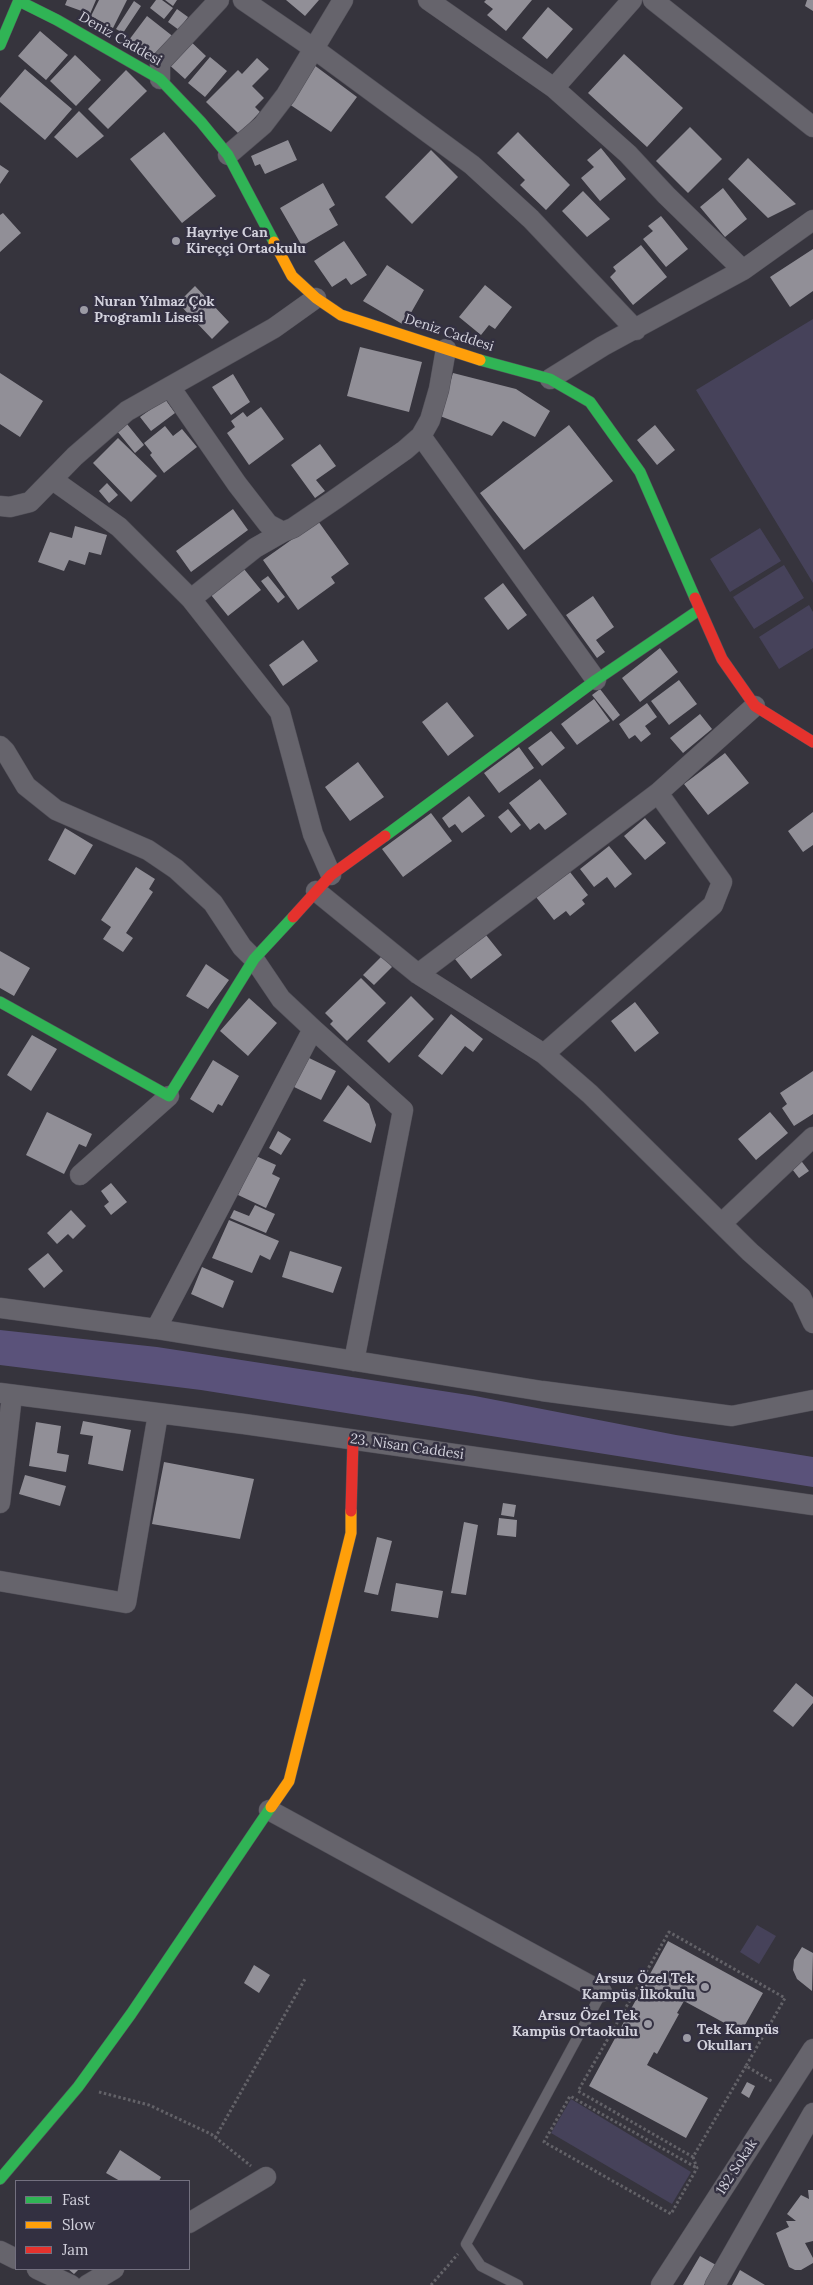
<!DOCTYPE html>
<html>
<head>
<meta charset="utf-8">
<style>
	body { margin:0 }
	#map { position:relative; width:813px; height:2285px; overflow:hidden; background:#36343d; font-family:Lora,serif }
	canvas { display:block }
	.legend { position:absolute; left:15px; top:2180px; width:175px; height:90px; box-sizing:border-box; background:#333041; border:1px solid #73707f; margin:0; padding:6px 9px; list-style:none; font-size:15px; color:#d2d1dc }
	.legend li { display:flex; align-items:center; gap:10px; height:25px }
	.legend b { width:25px; border:1px solid #73707f }
</style>
</head>
<body>
<div id="map">
<canvas width="813" height="2285"></canvas>
<ul class="legend">
<li><b style="height:6px;background:#30b455"></b>Fast</li>
<li><b style="height:6px;background:#ff9f0a"></b>Slow</li>
<li><b style="height:6px;background:#e5322d"></b>Jam</li>
</ul>
</div>
<script>
const ctx = document.querySelector('canvas').getContext('2d');
ctx.lineJoin = 'round';
function fillPath(path, color) {
  ctx.fillStyle = color;
  ctx.fill(path, 'evenodd');
}
function shape(rows) {
  const path = new Path2D();
  for (const r of rows) {
    path.moveTo(r[0], r[1]);
    for (let i = 2; i < r.length; i += 2) path.lineTo(r[i], r[i + 1]);
  }
  return path;
}
function trace(path, color, width, dash) {
  ctx.strokeStyle = color;
  ctx.lineWidth = width;
  ctx.lineCap = dash ? 'butt' : 'round';
  ctx.setLineDash(dash || []);
  ctx.stroke(path);
}
function label(font, color, halo, rows, align = 'center') {
  ctx.font = font + ' Lora,serif';
  ctx.lineWidth = 5;
  ctx.setLineDash([]);
  ctx.textBaseline = 'middle';
  ctx.strokeStyle = halo;
  ctx.fillStyle = color;
  for (const [text, x, y, turn = 0] of rows) {
    ctx.save();
    ctx.translate(x, y);
    ctx.rotate((+turn || 0) * Math.PI / 180);
    ctx.textAlign = isNaN(turn) ? turn : align;
    if (halo) ctx.strokeText(text, 0, 0);
    ctx.fillText(text, 0, 0);
    ctx.restore();
  }
}
fillPath(shape([
	[813,319,813,583,696,390],
	[760,528,781,561,730,592,710,559],
	[784,565,804,598,754,629,733,597],
	[809,605,813,612,813,648,779,669,759,637],
	[757,1925,776,1936,759,1964,740,1952],
	[571,2099,691,2172,672,2204,551,2133]
]), '#46425a');
fillPath(shape([
	[0,1330,157,1347,475,1396,676,1435,813,1457,813,1487,201,1390,0,1365]
]), '#5a527a');
fillPath(shape([
	[67,0,96,0,90,14,65,5],
	[99,0,127,0,113,28,91,16],
	[156,0,162,0,173,8,164,19,150,8],
	[165,0,177,0,173,6],
	[286,0,319,0,305,16],
	[486,0,532,0,506,31,487,15,493,9,484,2],
	[807,0,813,0,813,11,805,6],
	[134,1,141,6,123,33,116,29],
	[548,7,573,29,547,59,522,38],
	[177,9,188,17,179,30,168,22],
	[147,16,175,38,157,62,129,40],
	[40,31,68,55,46,80,18,56],
	[186,37,206,56,185,79,166,62],
	[624,54,683,108,647,147,588,93],
	[75,55,101,80,76,106,50,81],
	[210,57,227,71,205,97,188,83],
	[257,58,269,69,252,86,264,98,255,107,260,112,239,134,206,102,238,70,242,74],
	[314,65,357,97,331,132,286,102],
	[25,69,72,109,45,140,0,102,0,98],
	[126,70,147,91,108,129,88,109],
	[79,111,104,136,77,158,54,137],
	[690,127,722,159,688,193,656,161],
	[164,132,216,196,182,223,130,159],
	[518,132,570,185,546,210,520,185,525,180,497,153],
	[288,140,297,160,265,174,260,164,255,166,251,156],
	[601,148,626,179,600,201,581,178,594,167,587,160],
	[431,150,458,177,412,224,385,197],
	[748,158,796,204,768,218,728,179],
	[0,165,9,171,0,184],
	[323,183,335,205,329,209,338,225,302,246,280,208],
	[723,188,747,219,725,237,700,207],
	[583,191,610,219,587,237,562,211],
	[3,213,21,233,0,252,0,215],
	[661,216,688,249,666,267,643,239,653,231,648,226],
	[344,241,367,275,351,285,346,278,332,287,314,261],
	[641,245,667,277,633,305,610,277,616,271,613,267],
	[813,249,813,291,790,307,770,277],
	[387,265,424,290,404,325,363,301],
	[485,285,512,307,495,329,489,325,481,335,459,317],
	[195,286,229,322,212,339,178,303],
	[360,347,422,362,409,412,347,396],
	[0,373,43,401,20,437,0,424],
	[453,373,516,389,550,411,535,437,503,421,492,436,440,416],
	[233,374,250,402,231,415,212,387],
	[165,399,175,413,151,431,140,417],
	[261,407,284,439,249,465,227,433,235,427,231,421,243,412,247,417],
	[127,424,144,445,135,453,117,431],
	[569,425,613,481,524,550,480,493],
	[655,425,675,450,657,465,637,440],
	[165,426,173,436,182,429,197,447,164,473,150,455,152,453,144,443],
	[118,438,157,476,131,502,93,463],
	[320,444,336,466,316,480,325,491,315,498,291,465],
	[107,483,118,495,109,503,99,491],
	[233,509,248,530,191,572,176,551],
	[318,521,349,564,331,577,335,583,298,610,263,560],
	[75,526,107,535,101,555,89,552,85,565,69,560,64,571,38,562,50,532,72,538],
	[244,569,261,590,228,616,211,595],
	[268,576,285,597,278,603,261,581],
	[503,583,527,615,508,630,484,598],
	[593,596,614,627,596,640,605,652,597,658,566,615],
	[303,640,318,661,283,686,269,665],
	[660,648,678,672,640,702,622,678],
	[679,680,697,704,669,725,651,701],
	[600,689,620,715,613,721,592,695],
	[594,699,610,721,577,745,561,724],
	[447,702,474,736,448,756,422,722],
	[647,703,657,717,645,726,651,734,641,742,635,735,629,739,619,724],
	[700,714,712,729,683,753,670,738],
	[551,731,565,748,542,766,528,748],
	[519,747,534,768,499,793,484,773],
	[725,753,749,783,708,815,684,784],
	[358,762,384,797,350,821,325,787],
	[540,779,567,814,545,830,539,823,530,830,509,803],
	[469,796,485,816,462,833,455,824,449,828,442,818],
	[508,809,521,825,511,833,498,817],
	[813,812,813,845,803,852,788,831],
	[431,813,452,841,403,877,382,849],
	[645,818,666,843,645,860,624,836],
	[65,828,93,845,75,875,48,860],
	[609,846,632,874,615,888,607,877,594,887,580,869],
	[136,867,155,879,149,889,153,892,126,933,133,938,123,952,103,939,111,927,101,920],
	[570,872,588,895,582,900,585,904,570,916,566,911,554,920,536,897],
	[486,935,502,955,471,979,455,959],
	[0,951,30,968,14,996,0,988],
	[382,956,392,967,374,985,363,975],
	[206,964,229,980,208,1009,186,996],
	[361,978,386,1003,347,1041,330,1024,333,1021,325,1013],
	[411,996,434,1019,389,1063,367,1041],
	[249,998,277,1023,248,1056,220,1031],
	[635,1002,659,1033,635,1052,611,1021],
	[451,1014,483,1039,473,1052,465,1046,442,1075,418,1056],
	[32,1035,57,1049,31,1091,7,1075],
	[307,1057,336,1071,321,1100,292,1086],
	[213,1060,239,1076,222,1106,218,1104,213,1113,190,1099],
	[813,1071,813,1114,794,1126,782,1108,787,1104,780,1093],
	[348,1085,369,1104,376,1125,371,1143,323,1121],
	[47,1112,92,1134,86,1147,79,1144,64,1174,26,1155],
	[770,1112,788,1133,756,1160,738,1139],
	[278,1131,291,1139,281,1155,269,1148],
	[256,1156,276,1165,272,1174,280,1178,266,1208,238,1195],
	[799,1158,809,1171,799,1178,789,1165],
	[111,1183,127,1202,111,1215,104,1206,109,1202,101,1191],
	[255,1205,275,1214,266,1233,230,1218,234,1210,249,1216],
	[71,1210,86,1226,73,1239,68,1234,57,1244,47,1233],
	[229,1220,279,1241,270,1260,260,1255,252,1273,212,1258],
	[290,1251,342,1267,333,1293,282,1277],
	[48,1253,63,1271,44,1288,28,1269],
	[202,1267,234,1281,223,1308,191,1294],
	[83,1421,131,1430,123,1471,88,1464,93,1436,80,1434],
	[36,1422,61,1426,57,1453,69,1455,66,1472,29,1466],
	[164,1462,254,1479,240,1539,152,1524],
	[25,1475,66,1486,60,1506,19,1494],
	[503,1503,516,1505,514,1517,501,1515],
	[499,1518,517,1520,516,1537,497,1535],
	[464,1522,478,1525,466,1595,451,1593],
	[377,1537,392,1541,378,1595,364,1592],
	[396,1583,443,1591,438,1618,391,1611],
	[796,1683,813,1697,813,1703,793,1727,773,1711],
	[668,1941,763,1993,741,2032,684,2001,677,2013,679,2014,657,2054,654,2052,647,2065,708,2098,686,2138,589,2086],
	[802,1947,813,1953,812,1991,797,1979,793,1970,794,1960],
	[254,1965,270,1975,259,1993,244,1983],
	[747,2082,755,2086,749,2098,741,2093],
	[120,2150,161,2177,159,2181,120,2181,106,2173],
	[808,2190,813,2190,813,2241,805,2243,813,2258,813,2263,801,2270,795,2270,789,2267,776,2233,789,2227,786,2221,796,2221,787,2214,801,2195,809,2199],
	[700,2256,716,2265,704,2285,683,2285],
	[68,2269,79,2269,74,2274],
	[740,2270,765,2285,732,2285]
]), '#918f97');
const lane = shape([
	[518,2285,481,2266,466,2244,602,1992]
]);
const street = shape([
	[243,0,313,48,472,165,531,219,636,330],
	[428,0,554,88,628,154,666,195,743,270],
	[653,0,813,127],
	[160,79,160,63,219,0],
	[554,88,632,0],
	[228,155,263,125,286,95,343,0],
	[550,379,603,346,743,270,813,220],
	[170,387,237,484,268,524,283,532,293,528,337,498,405,450,421,436,430,420,439,389,446,349],
	[421,436,596,680],
	[53,480,119,527,191,599,280,712,313,834,331,875],
	[0,506,10,507,30,502,75,456,127,411,274,328,316,298],
	[191,599,255,548,283,532],
	[0,746,5,751,26,786,56,810,148,850,176,869,213,903,242,947,254,959,281,999,313,1029,156,1329],
	[316,891,418,974,544,1054,590,1094,750,1252,801,1297,813,1323],
	[418,974,658,793,755,706],
	[313,1029,403,1110,354,1361],
	[544,1054,713,905,722,882,658,793],
	[80,1175,169,1096],
	[722,1223,813,1137],
	[0,1308,156,1329,542,1391,732,1416,813,1400],
	[0,1393,244,1424,813,1505],
	[0,1503,12,1395],
	[0,1581,126,1603,158,1414],
	[269,1810,602,1992],
	[189,2223,266,2177],
	[0,2251,16,2259],
	[37,2269,71,2285],
	[87,2285,114,2269],
	[661,2285,813,2049],
	[715,2285,813,2113]
]);
const fast = shape([
	[19,1,57,20,160,79,201,122,228,155,274,242],
	[0,45,19,0],
	[480,360,550,379,590,402,640,472,695,598],
	[385,836,596,680,699,610],
	[0,1002,169,1096,254,959,293,917],
	[0,2179,78,2087,131,2014,271,1807]
]);
const slow = shape([
	[274,242,292,276,316,298,341,315,480,360],
	[271,1807,289,1781,351,1533,351,1511]
]);
const jam = shape([
	[695,598,722,659,755,706,813,742],
	[293,917,331,875,385,836],
	[351,1511,353,1440]
]);
trace(lane, '#525059', 11);
trace(street, '#525059', 21);
trace(fast, '#525059', 12);
trace(slow, '#525059', 12);
trace(jam, '#525059', 12);
trace(shape([
	[746,2066,693,2157,578,2091,669,1932,785,1998,746,2066,773,2082],
	[99,2092,149,2105,211,2134,251,2166],
	[215,2138,305,1979],
	[693,2157,697,2168,671,2214,544,2142,570,2096,697,2168],
	[431,2285,458,2254]
]), '#636268', 3, [2.5, 2.5]);
trace(lane, '#66646c', 10);
trace(street, '#66646c', 20);
trace(fast, '#30b455', 11);
trace(slow, '#ff9f0a', 11);
trace(jam, '#e5322d', 11);
for (const [x, y, r, color] of [
	[176,241,5,"#9b9aa4"],
	[84,310,5,"#9b9aa4"],
	[705,1987,5,"#9b9aa4"],
	[648,2024,5,"#9b9aa4"],
	[687,2038,5,"#9b9aa4"]
]) {
  const dot = new Path2D();
  dot.arc(x, y, r, 0, 2 * Math.PI);
  ctx.fillStyle = color;
  ctx.fill(dot);
  trace(dot, '#333041', 2);
}
label('14px', '#d2d1dc', '#333041', [
	["Deniz Caddesi",120,39,30],
	["Deniz Caddesi",449,333,18],
	["23. Nisan Caddesi",407,1447,8],
	["182 Sokak",737,2167,-57]
]);
label('bold 14px', '#d2d1dc', '#333041', [
	["Hayriye Can",186,233],
	["Kireççi Ortaokulu",186,249],
	["Nuran Yılmaz Çok",94,302],
	["Programlı Lisesi",94,318],
	["Arsuz Özel Tek",695,1979,"right"],
	["Kampüs İlkokulu",695,1995,"right"],
	["Arsuz Özel Tek",638,2016,"right"],
	["Kampüs Ortaokulu",638,2032,"right"],
	["Tek Kampüs",697,2030],
	["Okulları",697,2046]
], 'left');
</script>
</body>
</html>
